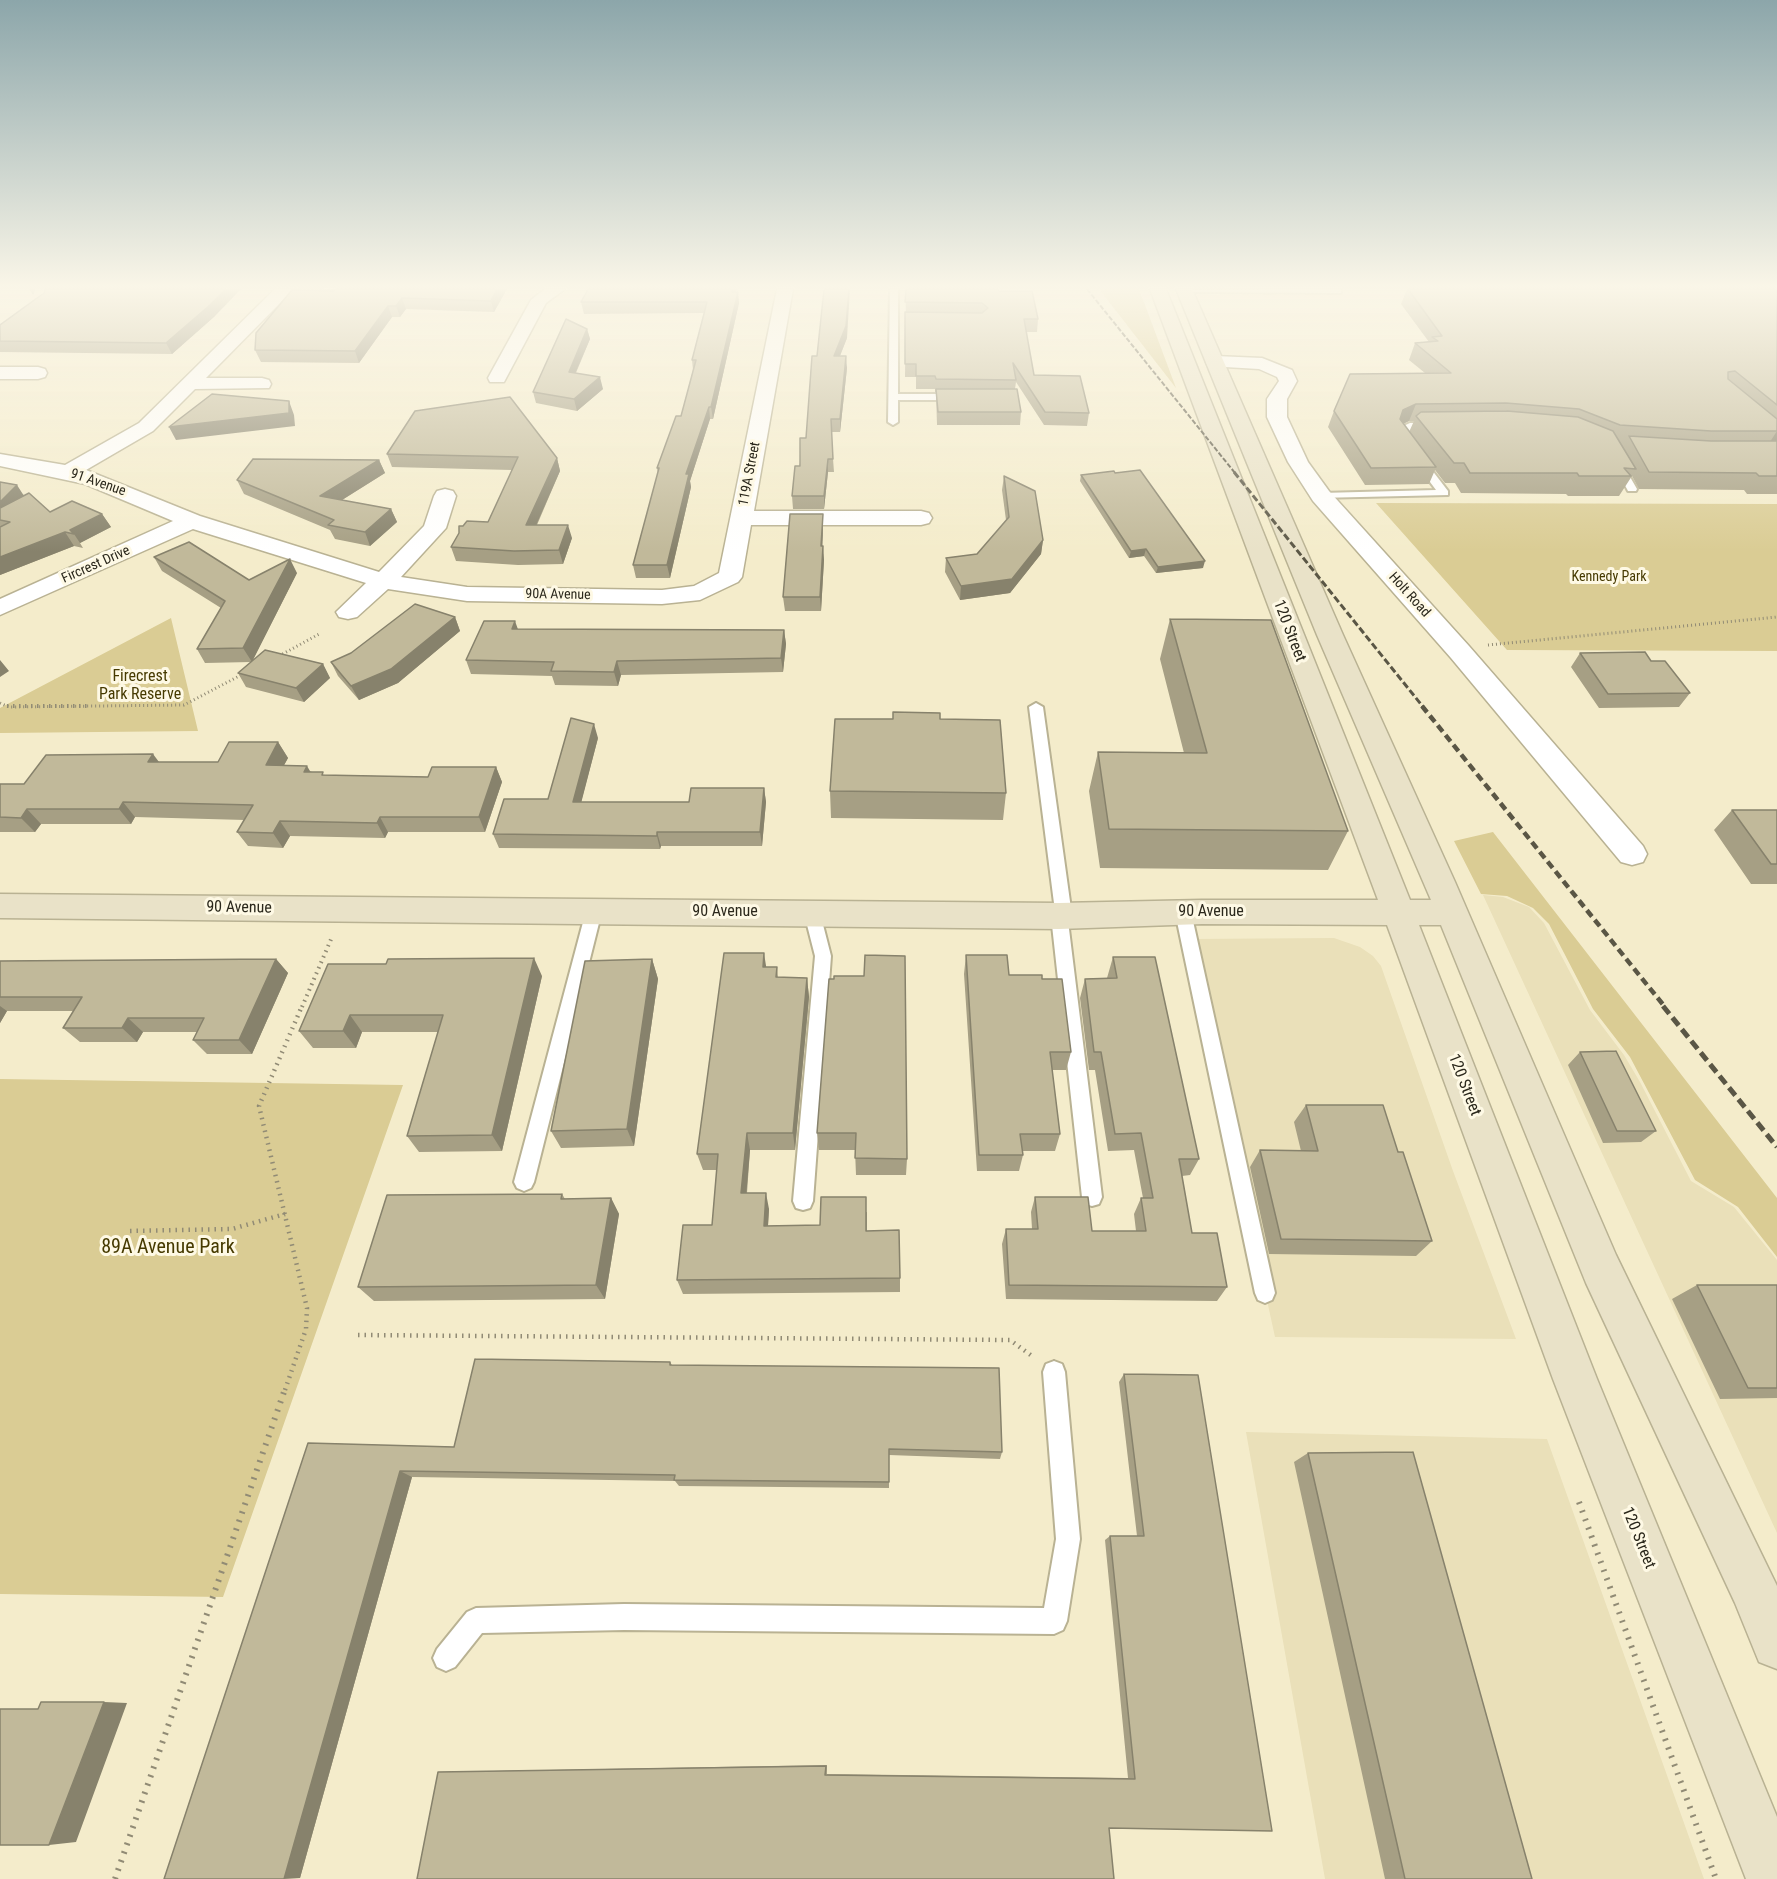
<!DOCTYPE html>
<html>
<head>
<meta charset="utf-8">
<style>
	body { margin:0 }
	canvas { display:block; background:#f4eccb }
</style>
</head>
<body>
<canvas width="1777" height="1879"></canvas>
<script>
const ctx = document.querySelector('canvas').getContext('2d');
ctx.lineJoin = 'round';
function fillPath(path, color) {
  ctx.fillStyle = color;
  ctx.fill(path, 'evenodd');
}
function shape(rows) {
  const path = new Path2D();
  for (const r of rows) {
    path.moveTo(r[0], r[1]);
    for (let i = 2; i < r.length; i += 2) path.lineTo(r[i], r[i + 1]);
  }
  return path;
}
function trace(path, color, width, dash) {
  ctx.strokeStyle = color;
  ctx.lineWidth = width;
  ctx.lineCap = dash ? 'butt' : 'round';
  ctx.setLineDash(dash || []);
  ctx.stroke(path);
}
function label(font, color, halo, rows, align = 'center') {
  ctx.font = font + ' "Roboto Condensed",sans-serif';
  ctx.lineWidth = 6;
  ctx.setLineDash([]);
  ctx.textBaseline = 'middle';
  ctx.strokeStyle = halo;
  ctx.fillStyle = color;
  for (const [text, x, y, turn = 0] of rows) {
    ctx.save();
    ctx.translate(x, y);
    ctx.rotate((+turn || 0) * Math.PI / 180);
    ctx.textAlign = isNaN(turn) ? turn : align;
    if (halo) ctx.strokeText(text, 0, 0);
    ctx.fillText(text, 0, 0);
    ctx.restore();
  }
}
fillPath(shape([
	[1483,895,1503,897,1529,907,1544,923,1590,1010,1624,1055,1640,1082,1691,1181,1734,1207,1777,1260,1777,1533],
	[1334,938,1360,947,1373,956,1381,966,1453,1171,1516,1339,1275,1337,1188,939],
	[1246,1432,1547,1439,1704,1879,1325,1879]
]), '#eae0b9');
fillPath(shape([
	[1099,289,1139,289,1176,388],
	[1376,503,1777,504,1777,651,1507,650],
	[171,618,198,731,0,733,0,708],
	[1493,832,1777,1198,1777,1257,1738,1207,1695,1180,1630,1057,1593,1009,1549,924,1533,908,1507,896,1481,894,1454,841],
	[0,1079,403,1085,223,1597,0,1594]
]), '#dacc94');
const lane = shape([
	[890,289,898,289,898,394,958,394,963,397,958,400,898,400,898,422,893,425,888,422,890,289],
	[1341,289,1341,293,1338,293,1185,292,1181,290,1341,289],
	[1410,423,1433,423,1438,426,1433,429,1412,429,1405,435,1448,491,1448,495,1317,498,1317,494,1321,493,1436,490,1395,435,1397,429,1410,423],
	[1617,460,1622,463,1637,489,1636,491,1628,491,1627,489,1612,463,1617,460],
	[1036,703,1043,707,1072,916,1068,921,1102,1197,1099,1204,1092,1206,1085,1204,1082,1197,1051,916,1055,911,1029,707,1036,703],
	[594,905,600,907,602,911,534,1182,531,1188,524,1191,517,1188,514,1182,586,911,588,907,594,905],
	[1183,906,1189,908,1191,912,1275,1293,1272,1300,1265,1303,1258,1300,1255,1293,1175,912,1177,908,1183,906],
	[812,907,818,909,820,913,831,956,813,1201,810,1208,803,1210,796,1208,793,1201,815,956,804,913,806,909,812,907],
	[1054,1361,1062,1364,1065,1372,1080,1539,1067,1621,1063,1630,1054,1634,624,1630,482,1633,455,1667,446,1671,437,1667,433,1658,437,1649,467,1612,476,1608,624,1604,1044,1608,1056,1539,1043,1372,1046,1364,1054,1361]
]);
const street = shape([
	[278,289,332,290,340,295,332,300,284,299,206,378,262,378,269,380,271,384,269,388,195,389,153,431,86,470,200,516,379,572,424,526,434,496,437,491,445,489,453,491,456,496,446,528,401,577,467,587,662,590,694,586,719,573,777,289,793,289,754,511,921,511,929,513,932,518,929,523,921,525,751,525,742,577,738,582,700,600,662,604,467,601,388,589,357,617,348,619,339,617,336,612,366,583,193,529,0,615,0,599,173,521,85,484,0,466,0,454,65,465,139,423,274,290,278,289],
	[545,289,565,289,546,303,504,382,490,382,488,378,531,300,545,289],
	[1215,356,1262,358,1292,370,1297,381,1287,399,1287,417,1308,462,1329,491,1469,646,1643,846,1647,854,1643,862,1632,865,1621,862,1451,658,1313,501,1288,462,1267,417,1267,399,1279,381,1277,377,1259,369,1208,366,1206,362,1208,358,1215,356],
	[0,367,38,367,45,369,47,373,45,377,38,379,0,379,0,367]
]);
const secondary = shape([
	[1150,289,1166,289,1410,900,1431,900,1317,635,1176,289,1192,289,1343,635,1455,882,1616,1255,1777,1586,1777,1669,1759,1662,1735,1603,1586,1283,1441,925,1419,925,1597,1379,1777,1817,1777,1879,1746,1879,1553,1379,1387,925,1202,924,1059,929,0,918,0,894,1059,903,1202,900,1378,900,1150,289]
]);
trace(lane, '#b9b293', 4);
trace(street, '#b9b293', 3);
trace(secondary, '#b9b293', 3);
trace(shape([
	[1488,645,1777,617],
	[279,656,321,633],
	[0,703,9,707,184,705,243,674]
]), '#918b75', 3, [1, 3]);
trace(shape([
	[7,706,88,706],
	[302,1007,332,937]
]), '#918b75', 4, [1.5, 4.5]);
trace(shape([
	[130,1231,232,1229,285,1214],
	[358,1335,1010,1340,1032,1356],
	[285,1390,306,1329,307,1308,259,1106,302,1006]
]), '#918b75', 4.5, [1.5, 5]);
trace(shape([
	[1579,1502,1716,1879],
	[115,1879,285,1389]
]), '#918b75', 6, [2, 7]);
fillPath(lane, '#fff');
fillPath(street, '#fff');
fillPath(secondary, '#e9e2c8');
trace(shape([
	[1087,289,1235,473]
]), '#5a5645', 2, [5, 2]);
trace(shape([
	[1234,472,1424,708]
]), '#5a5645', 3, [7, 3]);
trace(shape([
	[1422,706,1665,1007]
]), '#5a5645', 4.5, [8, 4.5]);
trace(shape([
	[1663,1006,1777,1147]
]), '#5a5645', 5, [10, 5]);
fillPath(shape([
	[335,289,507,289,494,312,406,309,400,317,392,317,359,363,261,362,255,350],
	[588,289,737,289,736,292,738,292,739,303,713,419,710,419,690,481,691,487,670,578,636,578,633,565,658,473,657,468,681,416,693,370,692,360,704,313,584,314,581,302],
	[906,289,999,291,1038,319,1037,332,1026,332,1034,375,1089,413,1087,426,1044,425,1016,382,1015,389,1021,412,1020,425,937,425,936,392,935,392,935,389,916,389,916,377,905,377],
	[1407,289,1777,289,1777,494,1747,494,1744,490,1639,489,1632,476,1619,496,1568,496,1566,494,1461,493,1455,483,1445,483,1435,470,1429,484,1365,485,1328,427,1334,411,1425,373,1409,360,1415,343,1429,342,1401,304],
	[1409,421,1414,421,1409,432,1403,424],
	[44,293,215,316,172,354,0,352,0,325],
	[587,329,590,339,576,373,603,389,577,411,536,403,533,392],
	[847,338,840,356,847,368,840,432,831,432,834,472,828,472,824,509,793,509,792,496,806,438,817,356],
	[387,454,557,458,560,471,537,525,572,538,563,564,518,565,456,561,451,547,463,526,488,522,512,470,392,467],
	[379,460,385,473,342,500,391,509,397,522,370,546,335,539,330,530,244,494,237,480],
	[1081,475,1203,568,1156,573,1144,556,1129,558,1080,481],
	[1004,476,1043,540,1041,554,1010,593,960,600,945,572,946,558,977,554,1006,520,1002,490],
	[0,482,24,495,50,512,102,514,111,527,80,543,83,548,74,546,0,575],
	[823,527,822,546,824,560,821,611,785,611,783,597],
	[154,557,249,580,297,573,252,661,323,664,330,678,304,702,246,687,238,673,251,662,205,663,197,649,221,608,162,571],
	[455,617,460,631,398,683,359,700,338,676,331,662],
	[1170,619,1348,831,1328,870,1100,868,1089,791,1098,752,1184,753,1160,659],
	[518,629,784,630,786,644,783,672,621,675,618,686,555,685,552,676,471,674,466,660],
	[1580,653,1651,661,1690,693,1679,707,1599,708,1571,667],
	[940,719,1006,793,1003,820,831,818,830,791],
	[598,738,581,802,689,802,764,788,766,802,762,846,661,846,660,849,499,848,493,834,548,799],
	[278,742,288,758,284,765,325,775,428,777,496,767,502,782,485,832,388,832,385,838,290,836,283,848,248,846,237,832,245,820,135,817,131,824,41,824,35,832,0,832,0,784,24,784,159,762,218,762],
	[1732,810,1777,810,1777,884,1751,884,1714,830],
	[966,955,1009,975,1042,979,1071,1052,1066,1070,1052,1070,1060,1134,1055,1151,1022,1151,1023,1155,1019,1171,977,1171,964,974],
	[1113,957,1199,1159,1190,1175,1182,1176,1192,1233,1227,1287,1217,1301,1006,1299,1002,1244,1006,1229,1032,1229,1031,1212,1035,1197,1092,1231,1136,1231,1134,1214,1141,1198,1143,1198,1134,1150,1108,1151,1095,1070,1089,1070,1080,998,1085,979,1107,978],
	[276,959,288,973,252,1054,207,1054,193,1040,197,1032,143,1032,137,1042,80,1042,63,1028,73,1011,7,1011,0,1023,0,961],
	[652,959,658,979,634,1146,561,1148,551,1131],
	[328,964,542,976,502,1151,419,1152,407,1136,438,1032,362,1032,356,1048,313,1048,299,1031],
	[766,967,777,967,778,977,807,978,809,997,795,1150,750,1150,747,1193,769,1209,768,1226,820,1225,867,1212,867,1231,900,1278,900,1292,683,1294,677,1280,712,1225,717,1170,703,1170,697,1154],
	[829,979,907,1159,906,1175,856,1175,855,1150,819,1150,817,1133],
	[1580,1052,1656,1131,1641,1142,1603,1143,1568,1065],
	[1306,1105,1398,1152,1432,1241,1416,1256,1269,1254,1250,1167,1260,1150,1301,1151,1294,1122],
	[562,1194,565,1199,611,1198,619,1214,605,1299,374,1301,358,1287],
	[1697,1285,1777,1285,1777,1398,1720,1399,1672,1299],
	[670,1362,672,1365,1002,1452,1000,1459,889,1455,889,1488,679,1486,675,1481,412,1477,300,1878,164,1879,308,1443,454,1447],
	[1124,1374,1272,1831,438,1772,827,1765,827,1774,1128,1778,1105,1540,1110,1536,1137,1536,1119,1382],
	[1308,1453,1532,1879,1385,1879,1294,1462]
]), '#a69f84');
fillPath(shape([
	[29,289,36,289,33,295],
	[226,289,241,289,215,316,172,354,166,343],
	[497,289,507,289,494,312,491,301],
	[849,289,850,289,847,338,835,368,834,356],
	[738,292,739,303,713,419,711,407],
	[402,298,406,309,400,317,396,306],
	[388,306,392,317,359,363,355,351],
	[587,329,590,339,571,383,569,372],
	[846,356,847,368,840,432,840,419],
	[600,377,603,389,577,411,574,399],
	[289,401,294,415,295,426,176,440,169,427],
	[1416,404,1409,421,1396,427,1403,410],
	[709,407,710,419,690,481,691,487,670,578,667,565,686,474],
	[1777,431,1777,441,1775,443,1766,448],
	[557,458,560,471,530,539,526,525],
	[828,459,828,472,824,509,824,496],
	[379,460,385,473,326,510,320,496],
	[17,485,26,499,0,520,0,502],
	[391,509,397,522,370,546,365,532],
	[102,514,111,527,80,543,74,534,70,530],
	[823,514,823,527,822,560,821,546],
	[568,525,572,538,563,564,559,550],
	[65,532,74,546,0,575,0,557],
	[1043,540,1041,554,1010,593,960,600,961,586],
	[823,546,824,560,821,611,820,597],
	[1146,549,1144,556,1129,558,1131,551],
	[290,559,297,573,252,662,243,648],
	[1205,561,1203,568,1156,573,1158,567],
	[455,617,460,631,398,683,359,700,351,686],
	[515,621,520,635,512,629],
	[784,630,786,644,783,672,781,658],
	[0,660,9,671,0,677],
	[617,661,621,675,618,686,614,672],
	[323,664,330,678,304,702,296,688],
	[594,724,598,738,578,815,573,802],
	[278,742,288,758,276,780,266,765],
	[153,754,165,770,148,762],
	[307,766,316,781,304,772],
	[496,767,502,782,485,832,479,817],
	[764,788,766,802,762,846,760,832],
	[123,802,135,817,131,824,119,809],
	[27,809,41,824,35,832,21,818],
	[380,817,388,832,385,838,377,823],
	[280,821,290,836,283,848,273,833],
	[657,832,661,846,660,849,657,836],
	[764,953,767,972,763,967],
	[534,958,542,976,502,1151,492,1135],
	[276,959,288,973,252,1054,239,1040],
	[652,959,658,979,634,1146,627,1129],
	[807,978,809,997,795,1150,793,1133],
	[0,1006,7,1011,0,1023],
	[350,1015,362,1032,356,1048,343,1031],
	[128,1018,143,1032,137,1042,122,1028],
	[747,1133,750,1150,745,1209,741,1193],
	[766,1193,769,1209,767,1241,764,1226],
	[611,1198,619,1214,605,1299,596,1285],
	[400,1471,412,1477,300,1878,284,1879],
	[104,1702,127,1703,76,1842,49,1845]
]), '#87826c');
const building = shape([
	[45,289,226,289,210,305,166,343,0,341,0,325,44,293,45,289],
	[335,289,497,289,491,301,402,298,396,306,388,306,355,351,255,350,256,333,292,290,333,291,335,289],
	[588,289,732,289,732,292,738,292,711,407,709,407,686,474,689,474,667,565,633,565,659,468,657,468,676,416,681,416,696,360,692,360,707,302,581,302,588,289],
	[824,289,849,289,846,326,834,356,846,356,840,419,831,419,833,459,828,459,824,496,792,496,795,466,800,466,800,438,806,438,812,356,817,356,824,289],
	[906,289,998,289,999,291,1032,291,1038,319,1024,319,1034,375,1080,376,1089,413,1045,412,1013,363,1016,380,936,379,935,376,916,376,916,364,905,364,905,312,982,313,988,308,982,303,905,302,906,289],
	[1408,289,1777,289,1777,405,1735,371,1728,372,1728,379,1777,419,1777,431,1711,431,1620,425,1579,409,1506,403,1416,404,1403,410,1400,419,1436,467,1371,468,1334,411,1350,374,1451,373,1415,343,1438,341,1432,337,1442,336,1408,289],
	[566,319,587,329,569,372,600,377,574,399,533,392,566,319],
	[936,389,1017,389,1021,412,938,412,936,389],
	[212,394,289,401,289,413,169,427,212,394],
	[510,397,557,458,526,525,568,525,559,550,514,551,451,547,459,533,459,526,463,526,467,521,488,522,518,457,387,454,415,411,510,397],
	[1507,411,1578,417,1613,431,1636,469,1624,468,1631,476,1579,476,1577,473,1470,473,1464,463,1454,463,1416,416,1421,412,1507,411],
	[1629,436,1711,441,1777,441,1777,476,1759,476,1756,473,1649,472,1629,436],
	[253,459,379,460,320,496,391,509,365,532,328,525,334,520,237,480,253,459],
	[1140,470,1205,561,1158,567,1146,549,1131,551,1081,475,1114,471,1115,473,1140,470],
	[1004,476,1035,491,1043,540,1012,579,961,586,946,558,977,554,1009,517,1004,476],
	[0,482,17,485,0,502,0,482],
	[29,493,50,512,72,501,102,514,70,530,74,534,65,532,0,557,0,527,10,522,0,520,0,508,29,493],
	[790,514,823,514,821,546,823,546,820,597,783,597,790,514],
	[189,542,249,580,290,559,243,648,197,649,225,601,154,557,189,542],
	[415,604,455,617,391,669,351,686,331,662,351,653,415,604],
	[1170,619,1271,620,1348,831,1109,829,1098,752,1207,753,1170,619],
	[484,621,515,621,512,629,784,630,781,658,617,661,614,672,551,671,554,662,466,660,484,621],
	[265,650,323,664,296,688,238,673,265,650],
	[1645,652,1651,661,1665,661,1690,693,1608,694,1580,653,1645,652],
	[893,712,940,713,940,719,1000,720,1006,793,830,791,835,719,893,719,893,712],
	[571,718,594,724,573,802,689,802,691,788,764,788,760,832,657,832,657,836,493,834,504,799,548,799,571,718],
	[229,742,278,742,266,765,307,766,304,772,323,772,322,775,428,777,432,767,496,767,479,817,380,817,377,823,280,821,273,833,237,832,253,805,123,802,119,809,27,809,21,818,0,817,0,784,24,784,46,755,153,754,148,762,218,762,229,742],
	[1732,810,1777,810,1777,864,1771,864,1732,810],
	[724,953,764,953,763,967,777,967,776,977,807,978,793,1133,747,1133,741,1193,766,1193,764,1226,820,1225,821,1197,866,1197,866,1231,899,1230,900,1278,677,1280,683,1225,712,1225,718,1154,697,1154,724,953],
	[865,955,905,956,907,1159,855,1158,856,1133,817,1133,829,979,834,979,834,976,864,976,865,955],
	[966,955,1007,955,1009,975,1042,975,1042,979,1062,979,1071,1052,1050,1052,1060,1134,1020,1134,1023,1155,979,1155,966,955],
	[1113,957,1155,957,1199,1159,1179,1159,1192,1233,1217,1233,1227,1287,1009,1285,1006,1229,1038,1229,1035,1197,1088,1197,1092,1231,1146,1231,1141,1198,1153,1198,1141,1133,1115,1134,1101,1052,1094,1052,1085,979,1117,978,1113,957],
	[534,958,492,1135,407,1136,443,1015,350,1015,343,1031,299,1031,328,964,386,964,388,959,534,958],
	[276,959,239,1040,193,1040,204,1018,128,1018,122,1028,63,1028,82,997,0,997,0,961,276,959],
	[652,959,627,1129,551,1131,585,961,652,959],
	[1616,1051,1656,1131,1617,1131,1580,1052,1616,1051],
	[1306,1105,1383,1105,1398,1152,1403,1152,1432,1241,1281,1239,1260,1150,1318,1151,1306,1105],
	[562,1194,561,1199,611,1198,596,1285,358,1287,387,1195,562,1194],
	[1697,1285,1777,1285,1777,1388,1748,1388,1697,1285],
	[475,1359,670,1362,670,1365,999,1368,1002,1452,889,1449,889,1482,674,1480,675,1475,400,1471,284,1879,164,1879,308,1443,454,1447,475,1359],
	[1124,1374,1198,1375,1272,1831,1109,1828,1114,1879,417,1879,438,1772,826,1766,825,1775,1135,1779,1110,1536,1144,1536,1124,1374],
	[1413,1452,1532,1879,1405,1879,1308,1453,1413,1452],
	[41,1702,104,1702,49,1845,0,1845,0,1709,38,1709,41,1702]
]);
fillPath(building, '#c1b99a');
trace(building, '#87826c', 1.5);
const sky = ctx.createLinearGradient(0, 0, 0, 552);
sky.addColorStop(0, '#8ca6aa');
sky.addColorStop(0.52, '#faf6e8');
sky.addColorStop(1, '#faf6e800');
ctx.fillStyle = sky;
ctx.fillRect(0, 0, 1777, 552);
label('14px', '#2b281c', '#fef9e5', [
	["119A Street",750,474,-79],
	["91 Avenue",98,483,19],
	["Fircrest Drive",96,565,-24],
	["90A Avenue",558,595,1],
	["Holt Road",1409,595,48]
]);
label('14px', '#463a00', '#fef9e5', [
	["Kennedy Park",1609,577]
]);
label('16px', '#2b281c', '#fef9e5', [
	["120 Street",1289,631,69],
	["90 Avenue",239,908,1],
	["90 Avenue",725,912],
	["90 Avenue",1211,912],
	["120 Street",1464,1085,69],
	["120 Street",1638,1538,68]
]);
label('16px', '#463a00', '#fef9e5', [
	["Firecrest",140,677],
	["Park Reserve",140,695]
]);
label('20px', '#463a00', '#fef9e5', [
	["89A Avenue Park",168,1248]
]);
</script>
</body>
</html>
